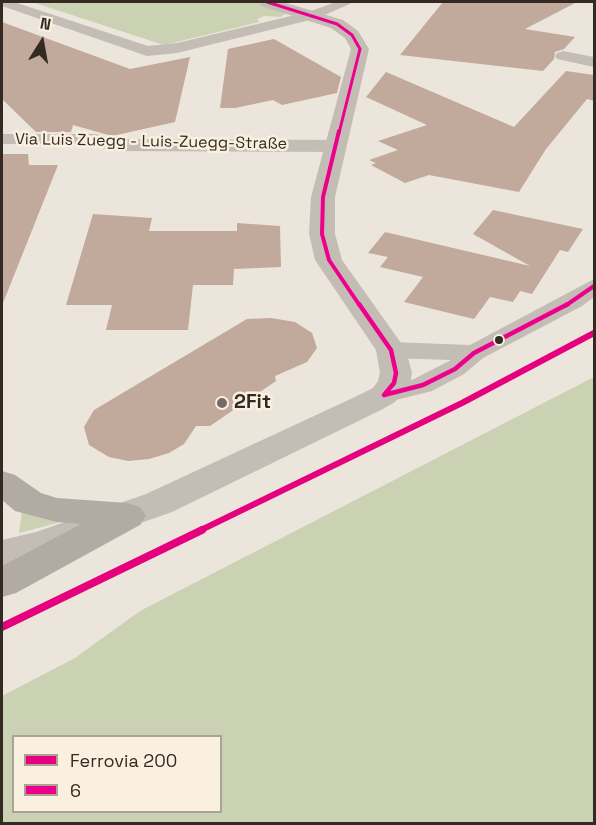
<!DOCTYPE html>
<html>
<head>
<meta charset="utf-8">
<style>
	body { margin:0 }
	#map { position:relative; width:596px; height:825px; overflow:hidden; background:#ebe5db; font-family:"Space Grotesk",sans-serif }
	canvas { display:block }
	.frame { position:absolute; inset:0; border:3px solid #342a24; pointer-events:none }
	.legend { position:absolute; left:12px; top:735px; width:210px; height:78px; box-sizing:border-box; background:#faf0e0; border:2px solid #aba195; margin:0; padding:8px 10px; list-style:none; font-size:18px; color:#342a24 }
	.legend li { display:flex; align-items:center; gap:12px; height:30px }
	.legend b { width:30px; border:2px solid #aba195 }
	.north { position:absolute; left:12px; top:12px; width:60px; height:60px; -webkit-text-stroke:4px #faf0e0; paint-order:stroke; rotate:11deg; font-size:16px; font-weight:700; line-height:24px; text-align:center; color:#342a24 }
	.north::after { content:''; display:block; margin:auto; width:21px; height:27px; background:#342a24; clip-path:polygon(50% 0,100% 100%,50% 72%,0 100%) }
</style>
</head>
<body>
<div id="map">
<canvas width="596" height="825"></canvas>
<div class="frame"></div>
<ul class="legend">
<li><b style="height:8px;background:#e5007d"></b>Ferrovia 200</li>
<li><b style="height:8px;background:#ec008c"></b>6</li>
</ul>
<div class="north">N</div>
</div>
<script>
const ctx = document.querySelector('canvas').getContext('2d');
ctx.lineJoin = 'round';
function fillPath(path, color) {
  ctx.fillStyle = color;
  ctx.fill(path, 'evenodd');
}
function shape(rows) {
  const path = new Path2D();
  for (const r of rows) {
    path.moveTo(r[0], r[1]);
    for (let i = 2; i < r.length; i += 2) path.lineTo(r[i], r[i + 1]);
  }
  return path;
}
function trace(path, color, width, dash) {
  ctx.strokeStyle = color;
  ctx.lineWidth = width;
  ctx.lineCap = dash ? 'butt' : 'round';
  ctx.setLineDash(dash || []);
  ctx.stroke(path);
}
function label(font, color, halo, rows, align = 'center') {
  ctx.font = font + ' "Space Grotesk",sans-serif';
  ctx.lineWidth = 5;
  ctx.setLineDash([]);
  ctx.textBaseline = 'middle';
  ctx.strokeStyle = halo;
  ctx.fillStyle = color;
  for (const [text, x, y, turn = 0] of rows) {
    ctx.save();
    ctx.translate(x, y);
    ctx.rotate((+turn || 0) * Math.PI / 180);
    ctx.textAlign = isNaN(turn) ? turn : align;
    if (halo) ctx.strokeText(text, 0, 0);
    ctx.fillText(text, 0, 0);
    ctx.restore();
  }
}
fillPath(shape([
	[32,2,254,2,284,10,285,14,281,17,264,16,257,19,259,22,164,45],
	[594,377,594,823,2,823,2,696,75,658,140,611],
	[14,736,220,736,220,812,14,812],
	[22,511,68,520,19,533]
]), '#cad2b3');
fillPath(shape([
	[443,2,577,2,525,29,575,37,564,49,555,52,554,59,543,71,400,55],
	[2,22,130,69,190,57,175,122,112,136,73,125,71,132,36,132,2,99],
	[274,39,341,77,337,93,282,105,273,100,235,108,220,108,228,49],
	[566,71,594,75,594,101,587,99,546,149,519,192,429,175,405,183,371,165,376,163,369,160,398,150,378,141,427,125,366,97,386,72,514,127],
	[2,154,28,154,29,165,58,165,3,303],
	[493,210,583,229,568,252,560,250,532,294,520,291,513,302,490,297,474,319,404,302,423,277,380,267,388,257,368,253,385,232,530,266,473,234],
	[93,214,152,218,149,231,237,231,237,223,280,226,281,267,234,269,233,285,193,285,188,330,106,330,112,305,66,305],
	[271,318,295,322,312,333,317,348,307,362,275,376,276,381,210,426,196,426,184,444,169,453,149,459,128,461,109,457,89,445,84,427,94,410,247,319]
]), '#c1a99b');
fillPath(shape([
	[2,2,14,2,148,46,177,43,308,12,336,2,354,2,318,18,177,53,147,56,2,6,2,2],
	[563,51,594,57,594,67,557,59,555,56,557,53,563,51],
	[2,134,95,134,113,139,337,140,346,146,337,152,111,151,93,144,2,144,2,134],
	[594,279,594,297,582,306,483,358,464,374,432,391,384,403,375,401,371,395,375,389,414,379,451,360,391,358,382,355,378,350,382,345,391,342,470,345,594,279]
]), '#c4bdb5');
fillPath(shape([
	[259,2,283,2,343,20,358,31,369,49,335,197,335,234,342,260,406,350,412,373,410,383,395,402,381,410,172,512,55,553,2,566,2,540,36,532,146,494,357,396,373,388,378,381,380,373,376,350,315,260,309,234,311,197,351,49,345,38,331,28,261,6,259,2]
]), '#c4bdb5');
fillPath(shape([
	[2,471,15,475,41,493,57,498,127,503,140,507,146,516,140,525,16,593,2,597,2,566,81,524,57,522,15,511,2,500,2,471]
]), '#b2aba4');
trace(shape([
	[267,2,337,24,352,35,360,49,339,133]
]), '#ec008c', 3);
trace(shape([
	[339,131,323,197,322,234,329,260,360,306],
	[565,306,594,286]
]), '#ec008c', 4);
trace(shape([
	[359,304,391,350,396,373,394,383,384,395],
	[384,395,423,385,455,369,474,353,568,304]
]), '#ec008c', 4.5);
trace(shape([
	[199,531,462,403,594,333]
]), '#e5007d', 6);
trace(shape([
	[2,627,202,530]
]), '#e5007d', 8);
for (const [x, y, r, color] of [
	[499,340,5,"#342a24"],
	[222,403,6,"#746b64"]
]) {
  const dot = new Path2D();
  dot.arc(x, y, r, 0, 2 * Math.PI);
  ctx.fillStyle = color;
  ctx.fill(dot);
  trace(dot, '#faf0e0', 2);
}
label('16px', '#342a24', '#faf0e0', [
	["Via Luis Zuegg - Luis-Zuegg-Straße",151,142,1]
]);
label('bold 20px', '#342a24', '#faf0e0', [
	["2Fit",234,403]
], 'left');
</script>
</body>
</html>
